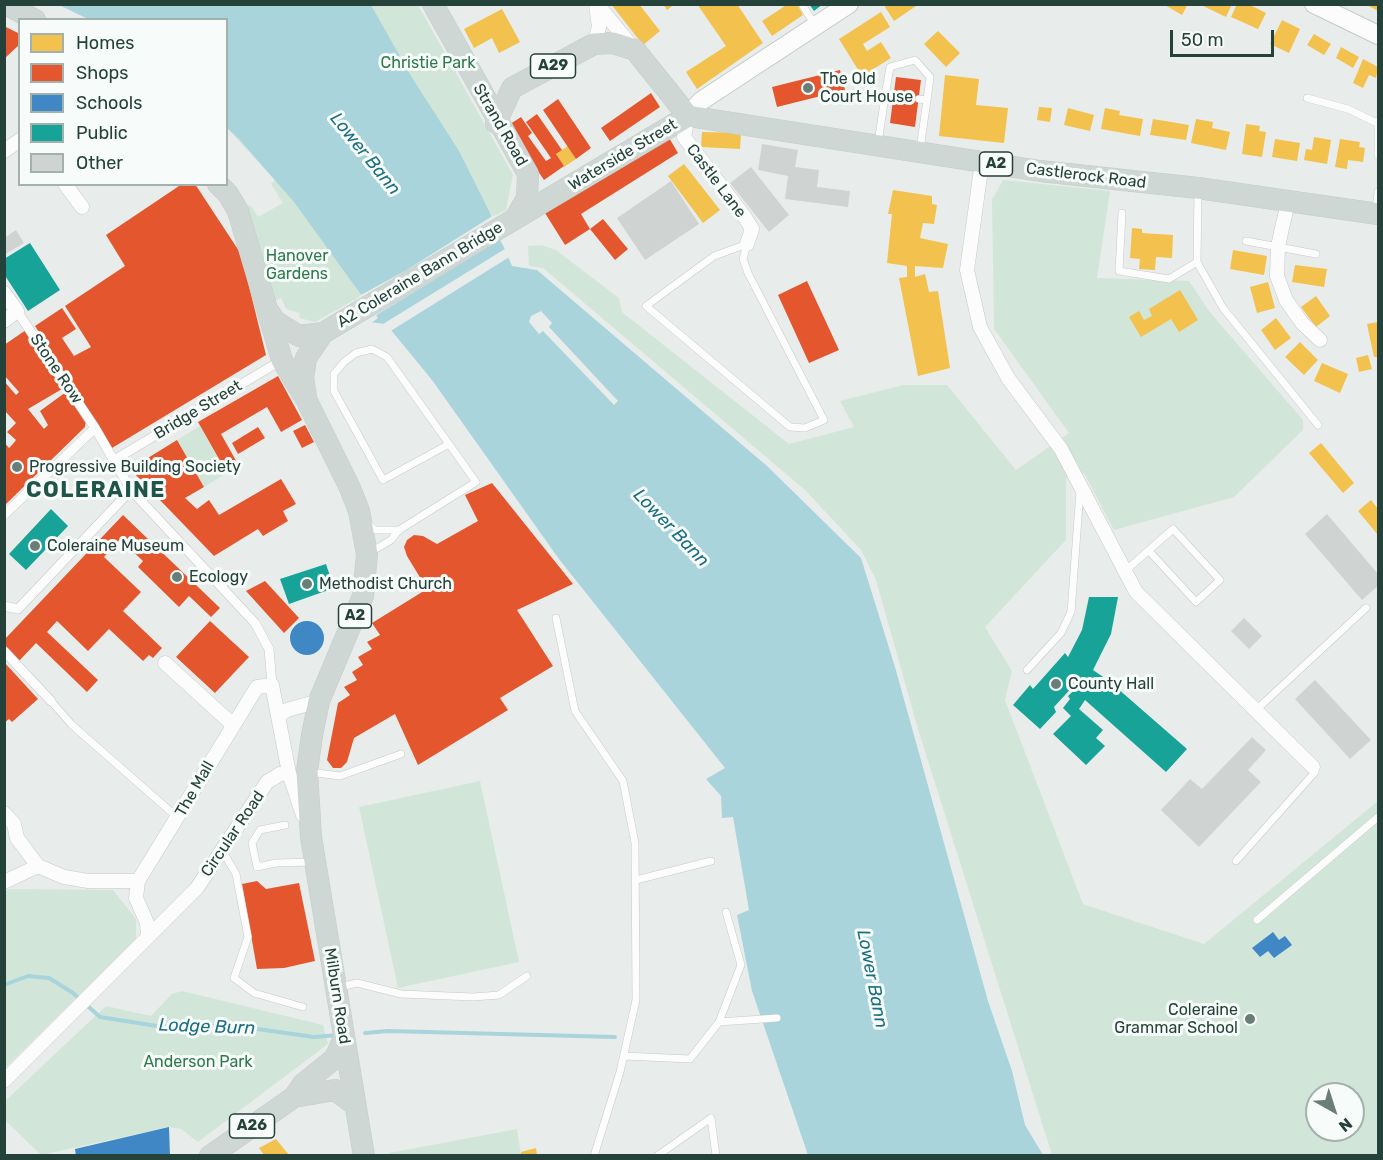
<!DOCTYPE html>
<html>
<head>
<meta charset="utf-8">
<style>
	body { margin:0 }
	#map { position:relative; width:1383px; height:1160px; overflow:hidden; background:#e8edeb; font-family:Rubik,sans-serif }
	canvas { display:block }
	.frame { position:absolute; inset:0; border:6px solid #24423a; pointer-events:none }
	.legend { position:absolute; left:18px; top:18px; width:210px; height:168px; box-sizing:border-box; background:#f7fbf9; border:2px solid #a3b1ad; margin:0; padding:8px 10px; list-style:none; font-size:18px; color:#24423a }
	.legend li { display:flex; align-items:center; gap:12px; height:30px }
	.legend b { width:30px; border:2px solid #a3b1ad }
	.north { position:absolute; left:1305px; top:1082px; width:60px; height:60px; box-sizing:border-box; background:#f7fbf9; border:2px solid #a3b1ad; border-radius:50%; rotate:141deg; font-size:16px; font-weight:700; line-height:24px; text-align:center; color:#24423a }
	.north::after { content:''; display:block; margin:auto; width:21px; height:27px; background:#697e78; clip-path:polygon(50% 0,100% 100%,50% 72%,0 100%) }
	.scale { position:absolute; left:1170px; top:30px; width:104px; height:27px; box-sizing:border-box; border:3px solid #24423a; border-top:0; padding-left:8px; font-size:18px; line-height:21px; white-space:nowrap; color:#24423a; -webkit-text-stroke:4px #f7fbf9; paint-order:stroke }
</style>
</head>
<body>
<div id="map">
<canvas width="1383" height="1160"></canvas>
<div class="frame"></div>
<ul class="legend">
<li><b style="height:16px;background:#f2c14e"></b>Homes</li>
<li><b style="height:16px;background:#e4572e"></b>Shops</li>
<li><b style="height:16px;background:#3f88c5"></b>Schools</li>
<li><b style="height:16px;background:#17a398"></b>Public</li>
<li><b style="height:16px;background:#cfd4d2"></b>Other</li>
</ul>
<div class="north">N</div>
<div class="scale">50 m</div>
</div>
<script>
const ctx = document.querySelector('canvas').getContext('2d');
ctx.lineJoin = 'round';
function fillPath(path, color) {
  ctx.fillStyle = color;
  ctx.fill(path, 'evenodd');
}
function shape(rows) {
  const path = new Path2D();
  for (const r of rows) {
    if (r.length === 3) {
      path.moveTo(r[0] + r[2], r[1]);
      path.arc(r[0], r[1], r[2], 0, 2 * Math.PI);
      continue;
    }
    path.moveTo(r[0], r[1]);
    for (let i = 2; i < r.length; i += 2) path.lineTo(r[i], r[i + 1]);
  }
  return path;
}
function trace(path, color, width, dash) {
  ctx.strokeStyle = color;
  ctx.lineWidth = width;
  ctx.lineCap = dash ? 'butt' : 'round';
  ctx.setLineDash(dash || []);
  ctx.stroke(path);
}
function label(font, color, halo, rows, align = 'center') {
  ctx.font = font + ' Rubik,sans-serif';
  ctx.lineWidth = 6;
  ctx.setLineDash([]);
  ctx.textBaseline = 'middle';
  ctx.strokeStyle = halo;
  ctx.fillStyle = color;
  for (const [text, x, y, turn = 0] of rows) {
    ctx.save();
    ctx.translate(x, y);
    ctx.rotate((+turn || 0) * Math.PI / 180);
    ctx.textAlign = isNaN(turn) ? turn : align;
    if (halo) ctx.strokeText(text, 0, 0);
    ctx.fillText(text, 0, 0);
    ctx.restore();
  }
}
fillPath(shape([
	[364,5,418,5,513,175,506,210,490,218],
	[226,119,247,135,365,294,315,322,299,318,300,313,286,309,281,298,272,302,245,211,248,205,251,206,258,217,283,203,271,184,275,180,227,128],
	[1003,180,1110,191,1097,278,1189,281,1209,311,1303,420,1303,430,1234,497,1114,530,1084,473,1066,478,1066,540,985,627,1012,671,1005,700,1083,904,1204,944,1378,801,1378,1155,1052,1155,918,729,876,580,861,550,805,490,543,268,529,266,528,246,542,245,556,250,619,298,622,312,789,444,854,427,840,401,903,385,947,385,1016,470,1069,433,994,329,992,200],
	[1317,1094,1353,1094,1353,1130,1317,1130],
	[200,426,227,473,204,487,177,440],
	[480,781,519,962,398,988,359,807],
	[10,889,113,890,136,919,136,939,5,1068,4,891],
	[182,991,323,1025,328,1044,198,1142,181,1129,169,1127,41,1155,5,1120,4,1102,106,1006,151,1016,172,994],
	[517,1129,521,1155,389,1156,389,1153]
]), '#d1e6d8');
fillPath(shape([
	[59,5,371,5,411,76,459,151,489,211,512,266,537,270,767,466,861,558,895,667,988,1001,1012,1071,1025,1125,1043,1155,808,1155,752,991,737,915,749,910,733,817,722,818,721,796,706,779,725,768,559,559,432,380,386,324,371,323,378,318,294,202,238,138,227,128,226,20,88,19]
]), '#a9d4db');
fillPath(shape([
	[494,215,511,256,389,332,384,327,369,325,369,321,374,318,359,296,405,271],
	[500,240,505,249,383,324,370,322,378,314],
	[541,311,552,323,549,327,618,401,614,405,543,331,539,334,529,322,531,316]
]), '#e8edeb');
fillPath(shape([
	[611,4,639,4,660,31,643,45],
	[663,4,675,4,667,10],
	[697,4,737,4,763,43,697,89,686,72,726,46],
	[788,4,797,4,803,15,772,36,762,21],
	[888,4,919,4,894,21,885,7],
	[1163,4,1188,4,1182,15],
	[1199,4,1232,4,1226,17],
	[1237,4,1248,4,1266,13,1258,29,1231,17],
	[1365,4,1378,4,1378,11],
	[502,9,520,42,499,53,492,38,474,48,464,29],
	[881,12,890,27,863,44,867,51,881,42,891,58,862,76,839,39],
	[1282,20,1300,29,1289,53,1270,44],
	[938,31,960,53,946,67,924,44],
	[1314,34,1331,44,1324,55,1307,45],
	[1341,47,1359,57,1353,68,1336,58],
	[1363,59,1378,67,1376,78,1369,75,1363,88,1353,83],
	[945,75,979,79,976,105,1008,108,1004,143,939,136],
	[1039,107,1052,108,1050,122,1037,120],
	[1068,108,1094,115,1090,131,1064,125],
	[1105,108,1120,111,1119,115,1143,119,1140,136,1101,129],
	[1153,119,1189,125,1186,140,1150,135],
	[1196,119,1213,122,1212,128,1230,132,1226,150,1191,143],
	[1246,124,1260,126,1259,131,1266,132,1262,157,1242,154],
	[702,132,741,133,740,149,701,147],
	[1314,137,1331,140,1327,164,1304,160,1306,149,1312,150],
	[1275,139,1300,143,1297,161,1272,157],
	[1340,139,1360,142,1359,147,1365,148,1363,162,1348,160,1347,169,1335,167],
	[568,146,576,159,564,167,556,154],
	[684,164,720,210,703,223,668,176],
	[893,190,932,196,932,204,937,205,934,224,923,223,920,238,948,244,943,268,915,266,915,277,925,274,929,292,938,291,950,368,918,376,899,278,907,277,907,266,887,263,892,214,888,214],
	[1132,228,1142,229,1142,233,1173,235,1172,258,1156,257,1155,270,1139,269,1140,259,1130,258],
	[1233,250,1267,256,1264,275,1230,269],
	[1295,265,1327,269,1324,287,1292,282],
	[1268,282,1275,308,1257,313,1250,287],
	[1180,290,1198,320,1179,332,1171,319,1141,337,1129,317,1139,311,1144,320,1152,316,1149,309],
	[1316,296,1330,316,1316,327,1301,307],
	[1276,318,1291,338,1275,350,1261,330],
	[1378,322,1378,357,1374,357,1367,324],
	[1300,342,1318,360,1304,375,1285,357],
	[1368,355,1372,369,1359,372,1356,358],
	[1322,363,1348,374,1340,393,1314,381],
	[1321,443,1354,483,1343,493,1309,453],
	[1371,500,1378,509,1378,535,1358,511],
	[276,1139,289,1155,264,1155,259,1148],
	[536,1148,537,1155,521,1155,521,1152]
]), '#f2c14e');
fillPath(shape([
	[4,26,20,34,20,44,4,59],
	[840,70,845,90,777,107,772,87],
	[896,77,921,80,915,127,890,123],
	[651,93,660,107,610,141,601,128],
	[558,99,591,148,576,159,543,110],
	[537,114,562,150,556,154,564,166,544,180,507,126,521,117,532,133,528,136,546,161,551,158,526,122],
	[668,136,678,153,581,214,590,229,565,245,545,213],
	[182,184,195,184,241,254,266,355,112,448,35,326,62,308,76,329,62,338,74,356,91,347,65,306,125,266,106,235],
	[603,219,628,249,615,260,590,229],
	[807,281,839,350,809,363,778,295],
	[26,330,62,389,28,409,44,429,48,425,40,411,66,392,86,420,85,427,4,506,4,442,9,448,12,445,16,440,7,432,16,423,4,410,4,381,16,395,19,392,4,375,4,345],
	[278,376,302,420,281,432,267,407,221,434,239,466,227,473,198,422],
	[305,425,314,442,302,448,293,431],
	[258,427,265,438,238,454,232,443],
	[177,440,204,487,185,498,197,509,209,500,219,515,281,479,296,504,283,511,288,521,263,536,258,529,214,556,130,469],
	[492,483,573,584,517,610,553,666,500,698,508,710,418,765,395,714,354,738,347,762,341,768,333,768,327,760,338,703,350,695,344,687,357,680,352,672,363,665,358,657,372,649,367,642,380,635,372,623,427,589,407,556,404,547,407,540,414,535,423,536,437,544,478,521,465,495],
	[123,515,220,608,211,617,189,596,179,607,138,567,143,561,120,539,104,557,141,592,123,611,162,648,153,658,149,655,143,661,109,629,88,651,57,621,47,632,98,680,87,692,36,643,19,661,4,647,4,640],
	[265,581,299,618,284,633,246,591],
	[210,621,249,657,215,693,176,657],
	[4,662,38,699,12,722,9,719,4,723],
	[257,881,266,889,299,883,315,961,284,968,257,969,242,884]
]), '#e4572e');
fillPath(shape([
	[307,638,17],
	[1273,932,1279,940,1285,936,1292,945,1274,958,1268,951,1260,957,1252,948],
	[169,1127,170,1156,76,1156,75,1149]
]), '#3f88c5');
fillPath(shape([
	[809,4,823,4,814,11],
	[30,243,60,290,28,311,4,274,4,259],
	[51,509,68,526,26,570,9,554],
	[326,564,334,588,289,604,280,579],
	[1089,597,1118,597,1111,634,1093,670,1109,681,1187,749,1166,772,1085,700,1079,709,1103,730,1096,738,1105,746,1086,765,1053,734,1071,716,1063,708,1070,699,1068,696,1079,686,1076,683,1054,707,1056,712,1040,729,1013,705,1030,685,1033,689,1065,653,1068,657,1082,630]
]), '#17a398');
trace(shape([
	[4,985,28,976,49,978,73,993,100,1017,157,1026,236,1026,314,1037,338,1035],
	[365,1033,388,1031,615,1037]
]), '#a9d4db', 4);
fillPath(shape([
	[762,144,798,150,795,167,819,170,817,187,850,191,848,207,785,199,788,176,758,170],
	[751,167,789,215,769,232,730,183],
	[671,181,699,224,645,260,617,218],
	[16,230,24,243,4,255,4,238],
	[1327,514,1378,574,1378,586,1362,600,1305,534],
	[1244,618,1262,636,1249,649,1231,631],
	[1315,680,1371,740,1350,759,1295,699],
	[1252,737,1266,750,1248,770,1261,782,1199,847,1161,810,1190,779,1202,789]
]), '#cfd4d2');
const service = shape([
	[802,4,814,24],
	[885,96,890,67,915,60,930,77,927,100],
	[1307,98,1348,109,1377,123],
	[919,99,927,100,920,149],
	[1378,121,1378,155],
	[878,143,885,96,894,97],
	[1198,192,1197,262,1223,308,1318,425],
	[1376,211,1378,192],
	[1122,213,1119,271,1169,279,1197,262],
	[1246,241,1316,254],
	[747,244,743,259,748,273,824,420,805,428,790,427,646,306,714,256,747,244],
	[368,524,375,530,399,530],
	[369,553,391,540,399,530,476,482,449,444,387,357,372,349,356,353,344,362,334,374,334,391,383,480,449,444],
	[1124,572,1173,529,1220,580,1196,602,1149,551],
	[556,618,575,711,623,781,635,843,636,1000,620,1072,594,1156],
	[1027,670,1061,633,1071,612,1080,491],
	[51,701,72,725,178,818],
	[1255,711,1366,608],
	[309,772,340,776,401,754],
	[285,825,260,830,252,843,257,867,276,863,313,862],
	[222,850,236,874,248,937,234,978,254,993,303,1007],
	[1236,861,1315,772,1314,768],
	[636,880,711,861],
	[1257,920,1378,817],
	[340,987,357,983,401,994,473,997,499,995,527,976],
	[719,1022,777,1018],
	[624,1056,690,1059,719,1022,741,965,726,912],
	[657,1156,711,1118,716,1156]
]);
const pedestrian = shape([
	[17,311,95,428],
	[114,460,282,360],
	[131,490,255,623,269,649,272,685],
	[4,515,95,428,131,490,18,609,4,606],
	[220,584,238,575],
	[4,651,51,701]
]);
const minor = shape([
	[597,4,634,49],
	[594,44,599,27,596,4],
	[688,116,684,137,744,216,752,229,747,244],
	[4,151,20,140],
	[982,162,967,270,980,327,1008,378,1061,449,1136,592,1313,767],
	[65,184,82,207],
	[1288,202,1278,246,1277,276,1286,300,1302,323,1320,340],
	[4,293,17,311,4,321],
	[165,663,232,724],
	[279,715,287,710,319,701],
	[4,813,14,824,17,838,38,866,64,877,88,881,138,881],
	[4,882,38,866],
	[148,937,147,923,136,898,138,881,257,687,272,685,289,773,303,815],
	[4,1081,197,888,267,782,280,774,289,773]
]);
const secondary = shape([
	[1314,4,1378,35],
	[688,116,701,101,849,4]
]);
const primary = shape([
	[6,4,35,20],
	[433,4,528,174,527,198,516,217],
	[688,116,1040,171,1198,188,1378,214],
	[496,123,512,88,594,44,613,43,635,50,688,116],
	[218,184,228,194,238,211,282,360,306,399,350,488,359,511,367,554,363,596,319,701,312,735,307,771,311,837,364,1156],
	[269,312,275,321,299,336,323,333,688,116],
	[306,396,303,378,306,358,323,333],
	[294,1097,303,1084,335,1058,344,1038],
	[210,1156,294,1097,335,1090,355,1105]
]);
trace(service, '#c5cac8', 8);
trace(pedestrian, '#c5cac8', 10);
trace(minor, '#c5cac8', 15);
trace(secondary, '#c3cbc8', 20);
trace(primary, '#c3ccc9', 22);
trace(service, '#fcfcfc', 7);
trace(pedestrian, '#fcfcfc', 9);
trace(minor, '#fcfcfc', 14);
trace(secondary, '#fcfcfc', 18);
trace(primary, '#cfd7d5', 21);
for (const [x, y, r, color] of [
	[808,88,6,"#697e78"],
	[17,467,6,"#697e78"],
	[35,546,6,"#697e78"],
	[177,577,6,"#697e78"],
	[307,584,6,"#697e78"],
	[1056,684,6,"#697e78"],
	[1250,1019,6,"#697e78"]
]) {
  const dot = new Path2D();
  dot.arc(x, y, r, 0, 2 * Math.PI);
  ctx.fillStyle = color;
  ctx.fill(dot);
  trace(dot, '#f7fbf9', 2);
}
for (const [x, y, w] of [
	[553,66,45],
	[996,164,33],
	[355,616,33],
	[252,1126,45]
]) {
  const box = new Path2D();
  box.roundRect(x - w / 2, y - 12, w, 24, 4.5);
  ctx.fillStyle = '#f7fbf9';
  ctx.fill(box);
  trace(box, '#24423a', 1.5);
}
label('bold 15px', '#24423a', null, [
	["A29",553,66],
	["A2",996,164],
	["A2",355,616],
	["A26",252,1126]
]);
label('16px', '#2d7a4b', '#f7fbf9', [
	["Christie Park",428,63],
	["Hanover",297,256],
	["Gardens",297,274],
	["Anderson Park",198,1062]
]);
label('16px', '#24423a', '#f7fbf9', [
	["The Old",820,79],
	["Court House",820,97],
	["Progressive Building Society",29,467],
	["Coleraine Museum",47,546],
	["Ecology",189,577],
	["Methodist Church",319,584],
	["County Hall",1068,684],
	["Coleraine",1238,1010,"right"],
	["Grammar School",1238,1028,"right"]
], 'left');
label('16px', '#24423a', '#f7fbf9', [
	["Strand Road",500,125,60],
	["Waterside Street",623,155,-31],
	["Castlerock Road",1086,176,7],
	["Castle Lane",716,181,53],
	["A2 Coleraine Bann Bridge",420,275,-31],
	["Stone Row",56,369,56],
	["Bridge Street",198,410,-31],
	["The Mall",195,789,-60],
	["Circular Road",233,834,-56],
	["Milburn Road",337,996,81]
]);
label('italic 18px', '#1c6f80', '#f7fbf9', [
	["Lower Bann",365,154,51],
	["Lower Bann",671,528,46],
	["Lower Bann",872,979,79],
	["Lodge Burn",207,1027,2]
]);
ctx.letterSpacing = '1.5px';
label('bold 22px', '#1f5548', '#f7fbf9', [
	["COLERAINE",96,491]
]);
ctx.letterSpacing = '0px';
</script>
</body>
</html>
